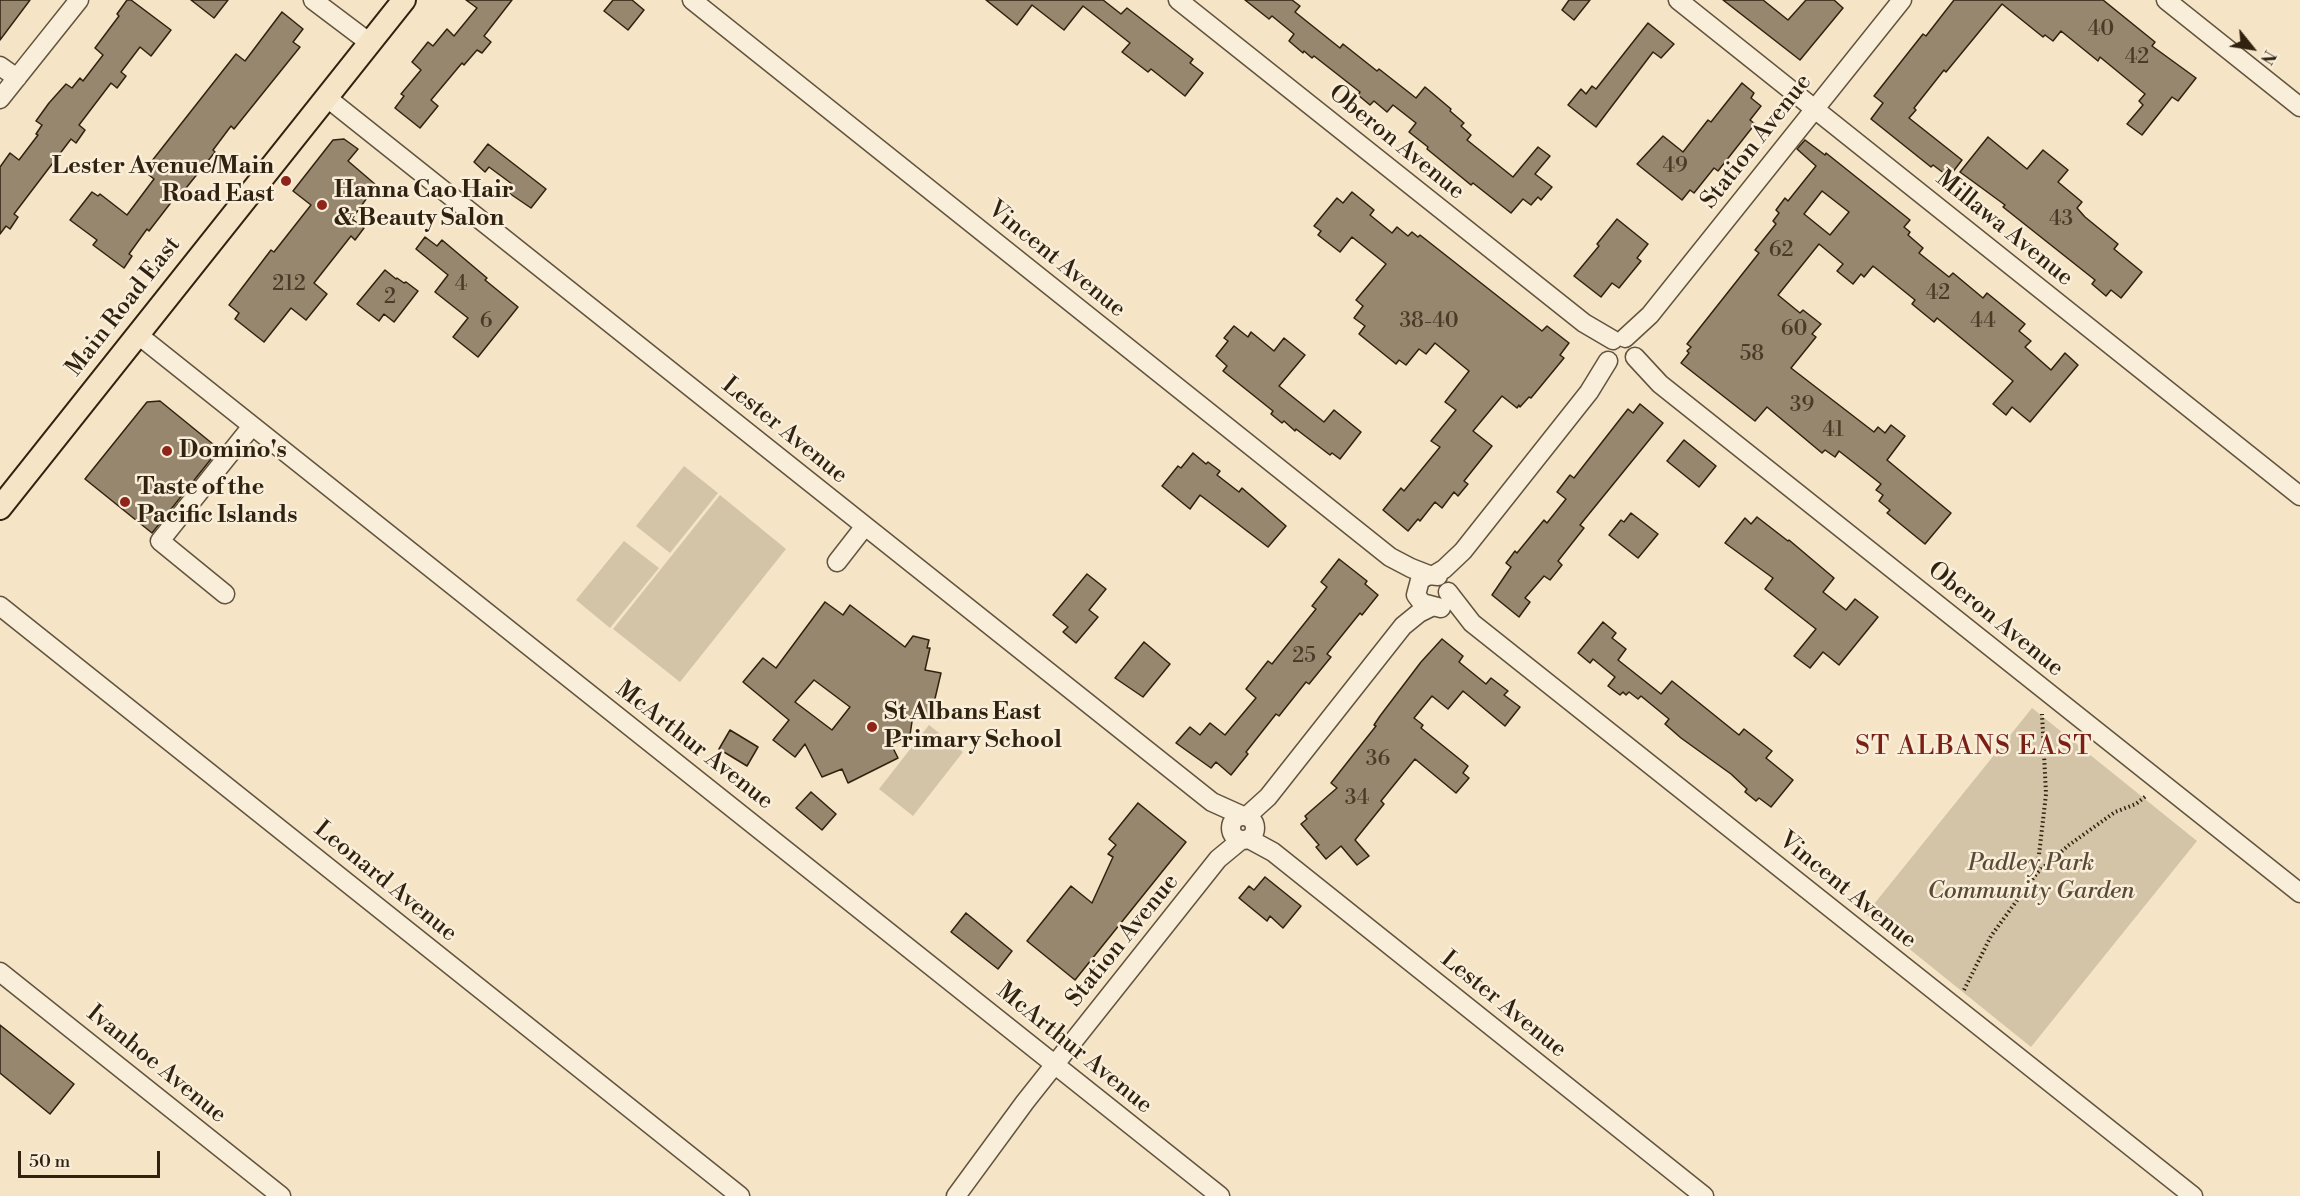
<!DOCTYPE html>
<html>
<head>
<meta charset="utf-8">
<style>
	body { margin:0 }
	#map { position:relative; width:2300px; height:1196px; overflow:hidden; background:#f5e5c6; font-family:"Libre Bodoni",serif }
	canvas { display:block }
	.north { position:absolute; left:2222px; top:18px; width:60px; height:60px; -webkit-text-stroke:4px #f8eeda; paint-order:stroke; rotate:120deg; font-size:16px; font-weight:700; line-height:24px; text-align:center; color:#312210 }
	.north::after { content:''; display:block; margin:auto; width:21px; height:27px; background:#312210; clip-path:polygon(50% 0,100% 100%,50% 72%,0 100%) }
	.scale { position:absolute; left:18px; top:1151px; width:142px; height:27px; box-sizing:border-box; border:3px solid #312210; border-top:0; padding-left:8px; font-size:18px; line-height:21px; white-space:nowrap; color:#312210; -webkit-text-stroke:4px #f8eeda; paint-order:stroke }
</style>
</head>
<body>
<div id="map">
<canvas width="2300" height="1196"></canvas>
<div class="north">N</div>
<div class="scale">50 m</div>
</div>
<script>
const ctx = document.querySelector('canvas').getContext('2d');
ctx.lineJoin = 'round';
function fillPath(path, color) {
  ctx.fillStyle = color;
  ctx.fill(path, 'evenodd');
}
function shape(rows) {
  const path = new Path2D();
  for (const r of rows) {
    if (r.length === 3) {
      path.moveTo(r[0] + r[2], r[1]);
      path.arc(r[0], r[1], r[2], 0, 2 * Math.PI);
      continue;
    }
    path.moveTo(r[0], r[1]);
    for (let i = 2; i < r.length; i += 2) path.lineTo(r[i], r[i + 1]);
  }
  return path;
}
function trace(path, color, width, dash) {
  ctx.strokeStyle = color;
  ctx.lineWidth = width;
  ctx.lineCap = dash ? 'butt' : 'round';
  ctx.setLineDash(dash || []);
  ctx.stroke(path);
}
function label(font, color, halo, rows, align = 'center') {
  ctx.font = font + ' "Libre Bodoni",serif';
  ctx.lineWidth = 5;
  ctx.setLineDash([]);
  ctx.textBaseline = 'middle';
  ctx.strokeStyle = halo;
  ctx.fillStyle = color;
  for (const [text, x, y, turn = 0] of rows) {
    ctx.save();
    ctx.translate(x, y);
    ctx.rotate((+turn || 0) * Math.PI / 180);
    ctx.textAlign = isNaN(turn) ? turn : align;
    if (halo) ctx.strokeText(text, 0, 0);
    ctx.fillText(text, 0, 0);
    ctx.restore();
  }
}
fillPath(shape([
	[684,466,718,493,670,553,636,526],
	[720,495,786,549,680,682,613,629],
	[624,541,659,568,610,628,576,600],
	[2032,708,2197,841,2031,1047,1866,914],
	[929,725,963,752,913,816,879,789]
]), '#d4c4a7');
const building = shape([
	[0,0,30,0,0,40,0,0],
	[127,0,131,0,171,30,151,56,140,47,121,72,126,76,117,88,111,83,79,125,85,130,76,143,71,139,14,214,18,217,10,229,6,226,0,234,0,167,10,153,19,160,38,135,36,134,42,125,36,121,49,103,66,84,72,88,80,78,83,81,103,55,95,48,119,16,117,14,127,0],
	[191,0,228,0,214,18,191,0],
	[466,0,512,0,484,36,491,42,482,53,477,50,464,65,462,63,431,100,438,106,420,128,395,108,404,96,401,94,421,70,412,62,428,42,433,46,447,29,454,36,477,8,466,0],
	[613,0,632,0,644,10,628,30,604,11,613,0],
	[986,0,1103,0,1121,14,1127,8,1193,59,1190,63,1203,73,1185,96,1151,69,1148,72,1122,52,1130,43,1083,6,1064,30,1032,5,1017,25,986,0],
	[1245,0,1292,0,1300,6,1295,12,1340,48,1343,44,1377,71,1379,69,1416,98,1425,87,1451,109,1450,111,1464,123,1461,126,1471,135,1467,140,1513,177,1538,147,1550,156,1535,174,1552,187,1541,200,1538,197,1531,205,1523,199,1511,213,1473,183,1471,185,1427,149,1428,147,1409,132,1416,123,1393,105,1387,112,1374,101,1370,105,1358,95,1360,92,1314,56,1312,58,1304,51,1303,53,1289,41,1294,34,1272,16,1269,19,1245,0],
	[1569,0,1590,0,1574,20,1562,10,1569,0],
	[1723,0,1763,0,1788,20,1806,0,1834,0,1843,8,1800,60,1723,0],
	[1954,0,2103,0,2155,42,2152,46,2196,78,2178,101,2172,97,2142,135,2127,124,2143,105,2139,101,2145,94,2100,57,2098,61,2061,31,2053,41,2045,35,2043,37,2002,4,1946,72,1944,70,1914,108,1916,110,1909,118,1962,160,1949,177,1933,165,1931,167,1871,119,1883,103,1874,96,1923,34,1926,36,1954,0],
	[282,12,303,29,293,42,300,47,234,129,231,126,213,150,215,152,178,198,176,196,149,231,147,229,129,254,132,256,124,268,93,245,97,240,70,220,92,192,98,196,100,194,127,215,154,179,144,171,236,54,245,61,282,12],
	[1648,23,1674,44,1661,58,1653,52,1596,127,1568,105,1581,89,1586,94,1592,86,1596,89,1648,23],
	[1742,83,1754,93,1751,98,1761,106,1750,120,1755,124,1718,171,1714,168,1694,193,1690,190,1682,200,1637,164,1663,136,1683,152,1708,120,1711,122,1742,83],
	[1988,137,2027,169,2043,150,2068,170,2058,182,2082,202,2077,208,2085,217,2118,244,2114,249,2142,272,2121,298,2111,290,2106,296,2092,284,2095,280,2003,207,2005,205,1960,172,1988,137],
	[344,139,358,149,348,161,376,185,352,219,364,228,355,240,351,236,314,283,327,294,306,320,291,308,264,342,235,319,239,313,229,305,271,250,274,252,311,205,293,191,333,140,344,139],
	[1805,140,1825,155,1826,153,1910,220,1904,227,1910,232,1908,235,1923,248,1919,253,1949,277,1953,273,1983,298,1987,293,2025,324,2019,331,2031,341,2025,347,2051,370,2065,353,2078,365,2030,422,2012,407,2006,415,1993,404,2013,381,1937,318,1934,322,1912,304,1915,300,1873,266,1864,277,1861,274,1853,284,1837,271,1843,264,1819,244,1778,295,1800,313,1803,310,1821,324,1812,334,1816,337,1791,368,1874,432,1878,427,1885,433,1891,425,1905,436,1887,460,1951,513,1925,544,1887,513,1890,510,1879,501,1883,495,1876,490,1881,484,1839,451,1835,457,1825,450,1822,453,1767,407,1755,421,1681,363,1689,353,1687,351,1691,347,1687,344,1759,253,1755,250,1776,224,1773,221,1779,213,1776,210,1785,198,1788,201,1816,166,1797,149,1805,140],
	[1822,191,1849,212,1830,235,1804,214,1822,191],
	[488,144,546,189,531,208,506,191,512,184,489,167,485,172,474,162,488,144],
	[1352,192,1374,210,1370,215,1392,233,1397,227,1408,236,1412,232,1418,237,1420,235,1542,331,1547,326,1569,343,1560,355,1564,358,1531,398,1529,397,1520,407,1519,405,1517,408,1502,396,1473,431,1492,446,1464,481,1468,484,1458,496,1454,492,1442,508,1435,502,1420,521,1418,519,1408,531,1383,510,1401,488,1404,491,1440,447,1431,441,1456,410,1445,402,1469,371,1435,343,1426,354,1419,349,1406,365,1399,360,1396,364,1359,334,1365,326,1354,318,1363,306,1356,300,1386,264,1352,237,1340,252,1318,235,1321,231,1314,226,1337,198,1343,203,1352,192],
	[1617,219,1648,244,1637,258,1641,261,1619,288,1612,283,1601,297,1574,276,1599,246,1597,244,1617,219],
	[425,237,437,246,442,240,487,278,485,280,518,307,478,357,453,337,468,318,435,292,448,275,416,249,425,237],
	[385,270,396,279,397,278,404,283,406,282,418,291,394,322,384,314,379,321,357,304,385,270],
	[1234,326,1248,337,1251,332,1274,351,1284,338,1305,355,1279,386,1324,422,1334,410,1361,432,1340,459,1332,453,1330,455,1296,429,1295,431,1284,421,1282,423,1271,414,1273,411,1223,371,1227,366,1216,356,1228,341,1224,338,1234,326],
	[160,401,219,449,152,533,85,479,147,402,160,401],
	[1640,404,1663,423,1580,525,1584,528,1558,561,1562,565,1550,580,1544,576,1525,598,1530,602,1519,617,1492,595,1511,567,1506,563,1515,551,1517,553,1544,520,1547,523,1566,499,1557,492,1570,475,1574,478,1628,409,1633,413,1640,404],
	[1684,440,1716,466,1699,487,1667,461,1684,440],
	[1193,453,1206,464,1208,462,1220,471,1217,475,1239,492,1242,488,1286,526,1268,547,1200,495,1190,509,1162,486,1178,466,1181,468,1193,453],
	[1631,513,1658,534,1638,558,1609,535,1621,520,1624,522,1631,513],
	[1757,517,1788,541,1789,540,1834,578,1823,592,1846,610,1855,599,1878,617,1839,665,1823,652,1810,668,1794,656,1816,629,1765,589,1773,578,1725,543,1745,518,1751,524,1757,517],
	[1339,559,1367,581,1365,584,1378,595,1362,615,1360,613,1327,654,1331,657,1309,684,1306,682,1279,716,1276,714,1246,752,1248,754,1231,775,1216,762,1211,768,1176,743,1190,727,1200,735,1210,723,1225,735,1256,698,1246,689,1268,661,1272,664,1316,609,1312,606,1327,587,1321,582,1339,559],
	[1087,574,1106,589,1089,610,1098,617,1076,643,1063,632,1068,627,1053,615,1087,574],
	[825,602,843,615,850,605,905,647,913,636,929,640,927,648,930,648,925,670,941,673,930,720,913,715,910,735,891,744,898,758,848,783,842,769,822,777,805,744,795,757,773,740,789,720,743,682,763,658,776,668,825,602],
	[814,680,850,707,832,730,795,702,814,680],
	[1603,622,1616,633,1612,638,1626,649,1618,660,1661,694,1672,681,1739,735,1744,729,1772,751,1766,758,1793,780,1771,807,1759,798,1756,801,1745,792,1747,789,1731,774,1681,738,1665,724,1669,719,1641,696,1638,699,1629,692,1626,695,1623,692,1620,695,1608,686,1615,677,1593,659,1590,663,1578,653,1603,622],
	[1442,639,1463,656,1459,662,1486,684,1491,678,1508,691,1504,695,1520,707,1505,726,1463,691,1448,709,1432,696,1414,718,1423,725,1421,728,1468,766,1463,773,1469,778,1456,793,1415,759,1381,801,1384,804,1355,840,1369,856,1357,865,1341,846,1326,859,1316,847,1319,845,1301,824,1307,819,1305,816,1337,788,1331,783,1376,726,1374,725,1380,716,1421,662,1442,639],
	[1144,642,1170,664,1143,697,1115,678,1144,642],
	[730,730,758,747,747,766,719,749,730,730],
	[811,792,836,814,822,830,796,808,811,792],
	[1138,803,1186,842,1075,980,1027,941,1071,886,1092,903,1113,857,1108,854,1116,845,1109,839,1138,803],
	[1265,877,1301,906,1283,928,1270,916,1267,921,1239,898,1249,886,1254,890,1265,877],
	[966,913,1012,951,998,969,951,932,966,913],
	[0,1025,74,1084,50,1114,0,1073,0,1025]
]);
fillPath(building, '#97876f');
trace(building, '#312210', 1.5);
const minor = shape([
	[313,0,370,43],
	[692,0,1390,557,1411,568,1429,575],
	[1178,0,1584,323,1613,340],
	[1678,0,2300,496],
	[2166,0,2300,107],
	[0,66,17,78],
	[326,97,1212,802,1241,815],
	[0,99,79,0],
	[137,334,1220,1196],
	[1625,338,1650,315,1902,0],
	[1635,357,1660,384,2300,893],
	[837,562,865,526],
	[1434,575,1444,569,1463,551,1589,392,1608,361],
	[1438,576,1429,575,1420,580,1416,595,1422,603,1441,608],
	[1448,592,1472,623,2193,1196],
	[225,594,160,541,252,426],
	[0,606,740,1196],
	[1243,828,12],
	[1247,816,1268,797,1403,626,1419,613,1431,607],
	[1249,839,1273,852,1704,1196],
	[0,972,281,1196],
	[956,1196,1025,1102,1218,859,1241,840]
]);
const major = shape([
	[0,508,404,0]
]);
trace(minor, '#62533e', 21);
trace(major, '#312210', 26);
trace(shape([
	[2037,872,2046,794,2042,714],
	[1964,990,1991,936,2037,873,2069,845,2115,812,2136,804,2146,796]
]), '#312210', 4, [1.5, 3]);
trace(minor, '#f8eeda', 18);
trace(major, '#f5e5c6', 22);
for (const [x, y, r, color] of [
	[286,181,6,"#8f2418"],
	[322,205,6,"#8f2418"],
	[167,451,6,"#8f2418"],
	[125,502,6,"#8f2418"],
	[872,727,6,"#8f2418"]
]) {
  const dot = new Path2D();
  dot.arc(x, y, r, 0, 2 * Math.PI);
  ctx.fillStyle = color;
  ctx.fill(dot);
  trace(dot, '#f8eeda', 2);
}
label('21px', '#4a3b28', null, [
	["40",2101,30],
	["42",2137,58],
	["49",1675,167],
	["43",2061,220],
	["62",1781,251],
	["212",289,285],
	["4",461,285],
	["42",1938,294],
	["2",390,298],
	["6",486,322],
	["38-40",1429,322],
	["44",1983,322],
	["60",1794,330],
	["58",1752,355],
	["39",1802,406],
	["41",1833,431],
	["25",1304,657],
	["36",1378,760],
	["34",1357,799]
]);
label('24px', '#312210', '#f8eeda', [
	["Station Avenue",1757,142,-52],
	["Oberon Avenue",1396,143,39],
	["Millawa Avenue",2004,229,39],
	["Vincent Avenue",1056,260,39],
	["Main Road East",124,307,-52],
	["Lester Avenue",784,431,39],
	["Oberon Avenue",1995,620,39],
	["McArthur Avenue",694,746,38],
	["Leonard Avenue",385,882,39],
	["Vincent Avenue",1847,891,39],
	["Station Avenue",1123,941,-51],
	["Lester Avenue",1503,1005,39],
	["McArthur Avenue",1074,1049,39],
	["Ivanhoe Avenue",156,1065,39]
]);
label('bold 24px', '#312210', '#f8eeda', [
	["Lester Avenue/Main",274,167,"right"],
	["Road East",274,195,"right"],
	["Hanna Cao Hair",334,191],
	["& Beauty Salon",334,219],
	["Domino's",179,451],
	["Taste of the",137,488],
	["Pacific Islands",137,516],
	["St Albans East",884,713],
	["Primary School",884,741]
], 'left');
label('italic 24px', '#5a4a36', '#f8eeda', [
	["Padley Park",2031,864],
	["Community Garden",2031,892]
]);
ctx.letterSpacing = '1.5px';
label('26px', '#7a1f14', '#f8eeda', [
	["ST ALBANS EAST",1974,748]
]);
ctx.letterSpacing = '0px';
</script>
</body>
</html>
